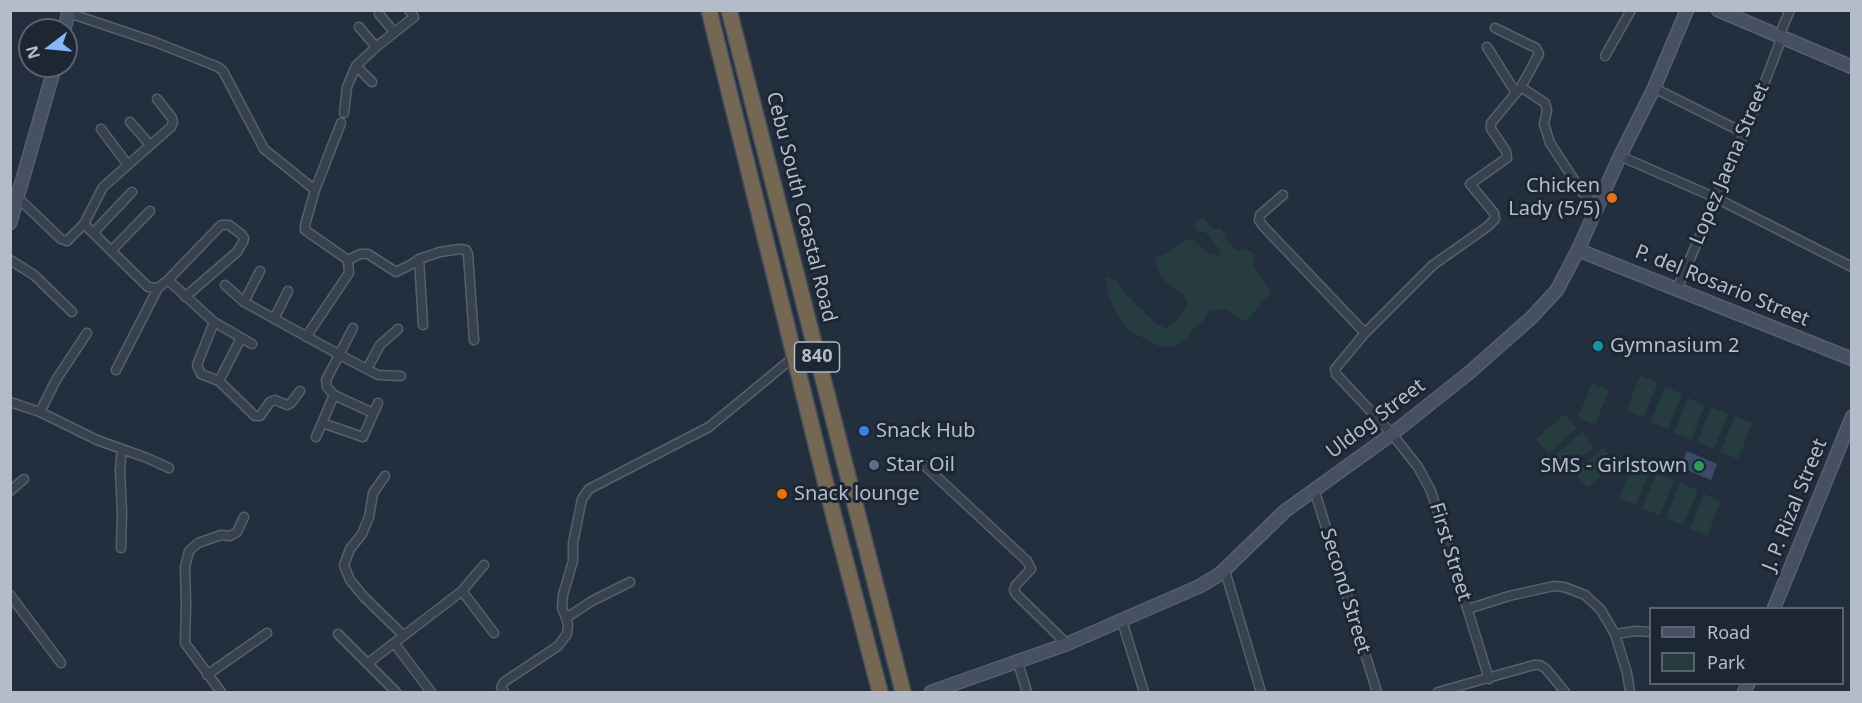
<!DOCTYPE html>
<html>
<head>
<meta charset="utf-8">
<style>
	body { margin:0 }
	#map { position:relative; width:1862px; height:703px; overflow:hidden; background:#242f3e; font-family:"Noto Sans",sans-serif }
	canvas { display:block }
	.frame { position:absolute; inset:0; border:12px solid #b4bcc9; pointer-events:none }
	.legend { position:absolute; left:1649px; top:607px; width:195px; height:78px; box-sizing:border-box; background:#1d2633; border:2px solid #59626f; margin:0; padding:8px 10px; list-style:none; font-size:18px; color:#b4bcc9 }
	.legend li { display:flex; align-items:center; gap:12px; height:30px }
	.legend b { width:30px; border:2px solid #59626f }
	.north { position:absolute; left:18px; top:18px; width:60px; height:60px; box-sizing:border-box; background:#1d2633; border:2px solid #59626f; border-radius:50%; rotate:254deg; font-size:16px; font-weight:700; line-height:24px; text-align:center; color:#b4bcc9 }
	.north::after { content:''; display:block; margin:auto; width:21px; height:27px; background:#8ab4f8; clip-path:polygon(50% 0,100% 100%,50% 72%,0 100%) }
</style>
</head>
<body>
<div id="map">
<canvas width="1862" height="703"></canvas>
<div class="frame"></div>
<ul class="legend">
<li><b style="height:8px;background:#465061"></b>Road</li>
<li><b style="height:16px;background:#263c3f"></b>Park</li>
</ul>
<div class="north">N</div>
</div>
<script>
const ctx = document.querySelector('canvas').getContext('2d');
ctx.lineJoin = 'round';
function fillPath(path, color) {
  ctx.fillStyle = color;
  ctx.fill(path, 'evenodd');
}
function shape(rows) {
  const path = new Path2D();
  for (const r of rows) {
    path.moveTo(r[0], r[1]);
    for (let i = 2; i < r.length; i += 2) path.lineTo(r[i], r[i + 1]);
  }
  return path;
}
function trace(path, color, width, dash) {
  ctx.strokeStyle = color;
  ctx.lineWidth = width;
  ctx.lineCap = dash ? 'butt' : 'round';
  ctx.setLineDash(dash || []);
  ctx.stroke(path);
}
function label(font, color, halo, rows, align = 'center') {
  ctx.font = font + ' "Noto Sans",sans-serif';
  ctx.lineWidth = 6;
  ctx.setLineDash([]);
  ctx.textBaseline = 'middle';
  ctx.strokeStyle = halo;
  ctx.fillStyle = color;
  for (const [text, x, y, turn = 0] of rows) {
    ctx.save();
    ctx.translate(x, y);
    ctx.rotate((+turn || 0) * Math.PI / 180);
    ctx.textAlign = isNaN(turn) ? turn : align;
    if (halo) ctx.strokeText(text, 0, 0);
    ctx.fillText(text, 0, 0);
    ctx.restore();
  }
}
fillPath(shape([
	[1204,217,1207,223,1216,230,1220,228,1226,235,1225,239,1237,251,1247,249,1255,255,1253,266,1271,292,1246,322,1227,310,1210,310,1198,327,1194,328,1189,337,1174,346,1159,346,1126,329,1109,298,1106,277,1117,281,1124,293,1157,324,1167,329,1177,320,1188,303,1184,296,1161,278,1154,258,1170,252,1182,241,1193,240,1209,254,1220,255,1219,248,1214,244,1209,235,1204,232,1197,232,1194,224],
	[1640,376,1658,383,1643,418,1626,411],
	[1592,383,1609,390,1595,425,1578,418],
	[1665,387,1682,394,1668,429,1651,422],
	[1688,398,1705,405,1691,440,1674,433],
	[1711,407,1728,414,1714,449,1697,442],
	[1565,414,1577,428,1549,453,1536,439],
	[1735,416,1752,423,1738,459,1720,452],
	[1582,432,1594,446,1566,471,1553,457],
	[1603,448,1615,462,1587,488,1575,473],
	[1633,463,1650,470,1636,505,1619,498],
	[1657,473,1674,480,1660,515,1642,508],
	[1680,483,1698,490,1683,525,1666,518],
	[1704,494,1721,501,1707,536,1690,529]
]), '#263c3f');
fillPath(shape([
	[1687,451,1717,464,1711,480,1680,467]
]), '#394c67');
const street = shape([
	[69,13,155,42,218,67,223,71,264,149,315,190],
	[379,14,394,32],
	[359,27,376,47],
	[1779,36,1790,10],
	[1487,47,1516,93],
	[1605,56,1631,10],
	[356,66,372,82],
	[1521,87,1545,103,1547,110,1544,124,1550,143,1582,192,1597,207],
	[1654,88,1744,133],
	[344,113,347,87,356,66,376,47,414,17,409,10],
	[130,122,150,145],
	[341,123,315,190,305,225,305,230,348,260,360,254,368,254,396,272,412,264,419,259,440,252,460,249,466,250,468,254,474,340],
	[101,129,128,165],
	[1620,156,1716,198,1852,267],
	[1283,195,1260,215,1259,220,1263,226,1365,333],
	[18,198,61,239,67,241,84,224,103,187,171,127,173,122,172,118,157,99],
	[84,224,148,287,158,288,168,280,214,322,252,344],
	[93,233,132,192],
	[111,251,150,211],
	[419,259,423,325],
	[10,260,34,275,72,312],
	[168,280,221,225,229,225,241,234,244,238,243,242,237,252,185,297],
	[225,285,244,302,338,354,378,375,401,376],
	[1677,289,1753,113,1782,37],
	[244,302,260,271],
	[274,319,288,291],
	[214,322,197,365,201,374,219,381,255,416,260,416,270,402,275,400,287,405,291,403,300,391],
	[353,328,326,380,327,387,334,395,373,413],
	[306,337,349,273,348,260],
	[367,369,380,345,398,329],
	[116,370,158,288],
	[219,381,241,338],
	[10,402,40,412,97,440,147,458,169,468],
	[40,412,56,380,87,333],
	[322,423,363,437,378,403],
	[316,437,334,395],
	[923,464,1027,561,1031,569,1016,585,1014,590,1016,594,1067,644],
	[385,476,373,493,369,517,362,534,350,549,344,565,350,580,364,597,403,635],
	[1314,489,1377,692],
	[10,491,24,479],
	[121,548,122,513,120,470,122,449],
	[1225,571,1261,692],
	[462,591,494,633],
	[10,595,61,663],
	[1468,609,1509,596,1554,586,1564,587,1585,595,1601,610,1615,634,1627,673,1630,692],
	[566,618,562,608,563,595,573,561,573,543,582,499,589,489,709,427,795,356],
	[1122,621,1144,692],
	[338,634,396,692],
	[1615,634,1636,631,1650,632],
	[394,643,431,692],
	[368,663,462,591,484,565],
	[1018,663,1027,692],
	[207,675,267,633],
	[1489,679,1431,491,1418,467,1392,434,1336,374,1335,369,1365,333,1433,265,1487,227,1495,219,1494,213,1470,184,1507,158,1506,151,1491,129,1491,123,1521,87,1539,54,1536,48,1495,28],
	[221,692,185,643,186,604,185,567,189,551,198,543,221,535,230,536,237,532,244,517],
	[504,692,501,688,504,682,558,646,567,634,568,624,566,618,592,601,630,582],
	[1438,692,1534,665,1540,665,1546,669,1565,692]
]);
const secondary = shape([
	[1718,10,1852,67],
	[64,30,69,10],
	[10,223,55,66],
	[1578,250,1852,359],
	[1774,608,1852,417],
	[931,692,1067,644,1200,586,1220,574,1285,511,1392,434,1470,372,1532,317,1557,290,1578,250,1620,156,1654,88,1687,10],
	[1744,692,1748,684]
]);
const highway = shape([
	[709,10,833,513,880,692],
	[729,10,903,692]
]);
trace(street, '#565f6c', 11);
trace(secondary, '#565f6c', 15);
trace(highway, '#434c59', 18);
trace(street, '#38414e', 8);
trace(secondary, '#465061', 12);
trace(highway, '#746855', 15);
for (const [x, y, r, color] of [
	[1612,198,6,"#e8710a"],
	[1598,346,6,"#0f9aa8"],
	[864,431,6,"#3f7fe0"],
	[874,465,6,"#5c6f8a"],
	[1699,466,6,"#2e9e5b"],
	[782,494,6,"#e8710a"]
]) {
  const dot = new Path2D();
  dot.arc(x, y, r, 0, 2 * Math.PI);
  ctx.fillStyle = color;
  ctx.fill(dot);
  trace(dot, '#1d2633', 2);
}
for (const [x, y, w] of [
	[817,357,45]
]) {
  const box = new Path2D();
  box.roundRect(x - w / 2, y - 15, w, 30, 4.5);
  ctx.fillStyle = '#1d2633';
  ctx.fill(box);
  trace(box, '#b4bcc9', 1.5);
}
label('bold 18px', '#b4bcc9', null, [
	["840",817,357]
]);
label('20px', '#b4bcc9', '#1d2633', [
	["Lopez Jaena Street",1730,164,-67],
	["Cebu South Coastal Road",801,207,76],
	["P. del Rosario Street",1722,286,22],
	["Uldog Street",1376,419,-37],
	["J. P. Rizal Street",1795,505,-68],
	["First Street",1450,552,73],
	["Second Street",1345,591,73]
]);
label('20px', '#b4bcc9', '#1d2633', [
	["Chicken",1600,186,"right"],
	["Lady (5/5)",1600,209,"right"],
	["Gymnasium 2",1610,346],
	["Snack Hub",876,431],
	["Star Oil",886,465],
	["SMS - Girlstown",1687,466,"right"],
	["Snack lounge",794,494]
], 'left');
</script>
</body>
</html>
